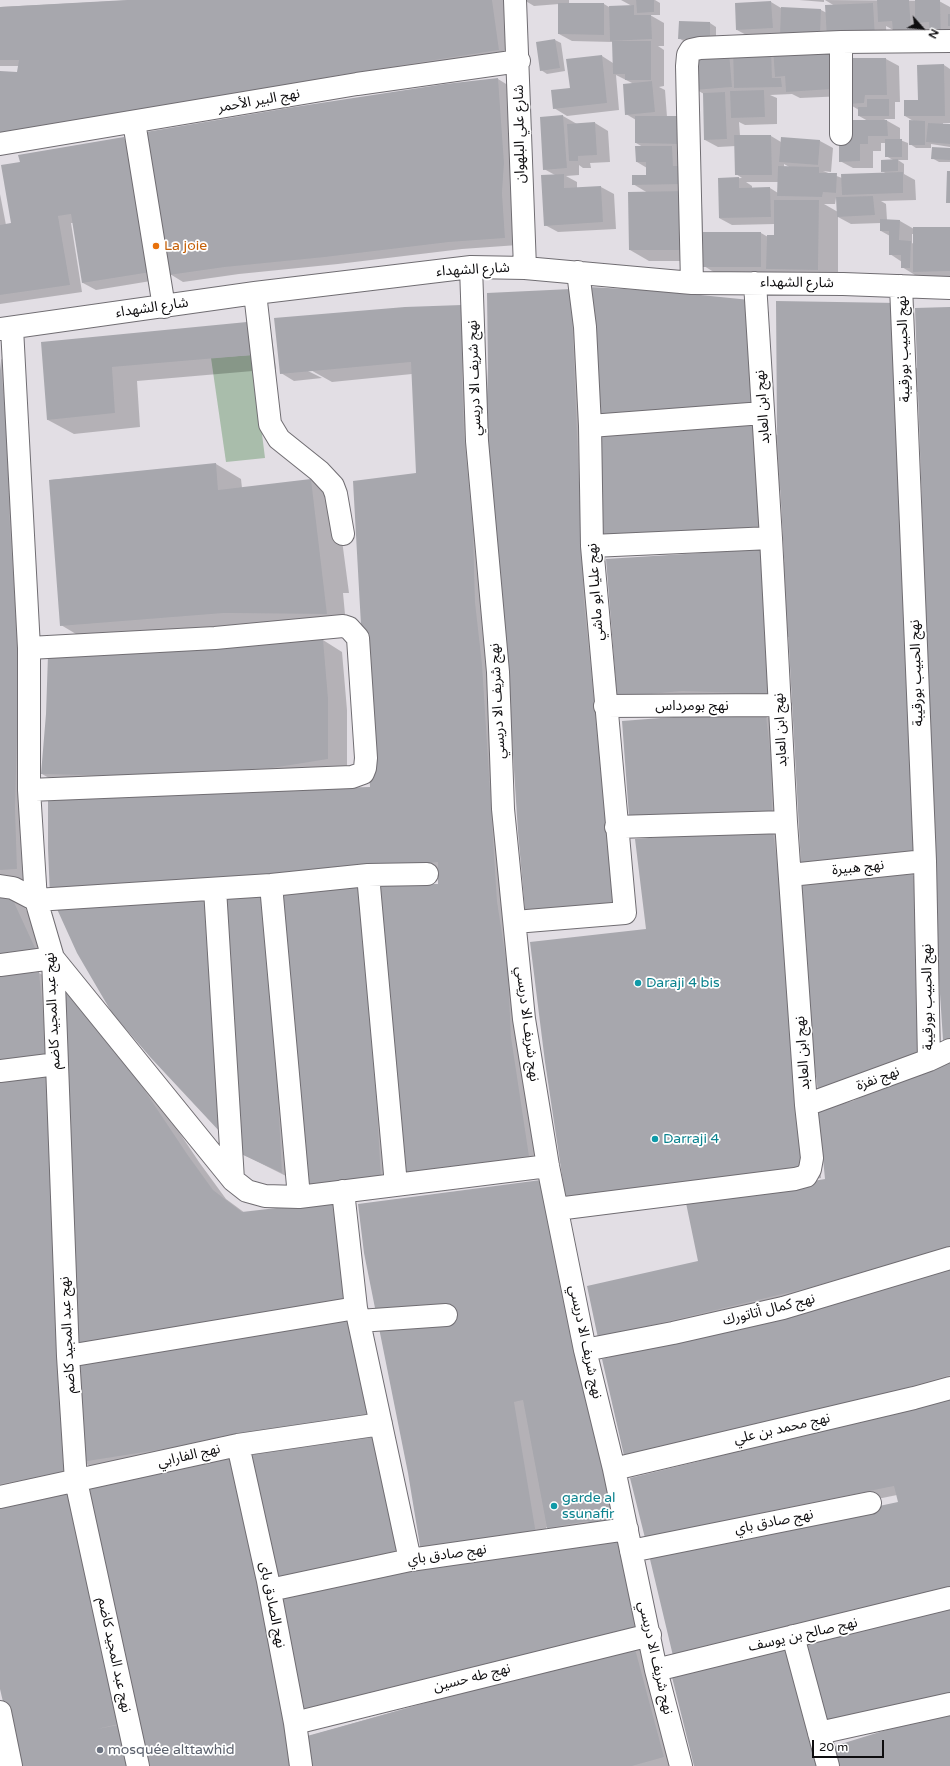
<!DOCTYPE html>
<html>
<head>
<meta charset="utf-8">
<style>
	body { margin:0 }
	#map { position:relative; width:950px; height:1766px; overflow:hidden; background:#e2dee4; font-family:"Varela Round",sans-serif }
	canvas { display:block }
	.north { position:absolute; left:902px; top:8px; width:40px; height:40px; -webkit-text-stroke:3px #fff; paint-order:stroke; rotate:117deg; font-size:11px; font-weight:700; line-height:16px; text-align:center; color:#0e0d0f }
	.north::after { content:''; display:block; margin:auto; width:14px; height:18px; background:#0e0d0f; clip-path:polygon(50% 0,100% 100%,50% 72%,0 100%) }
	.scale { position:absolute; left:812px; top:1740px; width:72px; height:18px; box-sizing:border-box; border:2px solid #0e0d0f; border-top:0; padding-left:5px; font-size:12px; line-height:14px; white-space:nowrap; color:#0e0d0f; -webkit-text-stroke:3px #fff; paint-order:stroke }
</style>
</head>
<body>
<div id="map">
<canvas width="950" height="1766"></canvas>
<div class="north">N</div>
<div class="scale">20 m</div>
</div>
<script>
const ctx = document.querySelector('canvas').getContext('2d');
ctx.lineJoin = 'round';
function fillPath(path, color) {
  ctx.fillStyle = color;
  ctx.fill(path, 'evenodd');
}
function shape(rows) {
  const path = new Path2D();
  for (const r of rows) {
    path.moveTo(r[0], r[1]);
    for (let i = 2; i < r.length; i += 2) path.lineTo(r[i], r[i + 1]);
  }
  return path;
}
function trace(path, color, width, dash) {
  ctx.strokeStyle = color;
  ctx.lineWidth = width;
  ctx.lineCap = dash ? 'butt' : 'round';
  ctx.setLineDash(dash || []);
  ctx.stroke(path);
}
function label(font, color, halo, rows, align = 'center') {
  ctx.font = font + ' "Varela Round","Noto Sans Arabic",sans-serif';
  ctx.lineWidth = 3.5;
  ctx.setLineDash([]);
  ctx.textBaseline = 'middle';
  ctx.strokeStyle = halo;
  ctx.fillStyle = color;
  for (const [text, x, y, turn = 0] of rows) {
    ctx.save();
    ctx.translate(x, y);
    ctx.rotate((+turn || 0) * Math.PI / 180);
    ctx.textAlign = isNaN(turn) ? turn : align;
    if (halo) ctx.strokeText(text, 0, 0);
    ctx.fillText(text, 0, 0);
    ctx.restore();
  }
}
fillPath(shape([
	[252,355,265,458,226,462,211,358]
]), '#a9bdab');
fillPath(shape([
	[136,0,504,0,512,57,188,115,0,73,18,73,19,66,0,66,0,7],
	[524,0,569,0,569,4,604,4,609,7,632,6,621,0,655,0,660,3,660,15,650,15,664,23,664,46,658,46,664,50,664,86,659,87,665,90,667,117,679,117,681,191,702,203,703,233,761,233,768,237,775,236,775,224,732,225,719,218,719,179,742,178,736,174,736,146,718,147,705,140,704,94,695,89,693,55,770,49,845,96,800,98,792,94,770,95,777,98,777,124,745,125,739,122,740,136,771,136,781,142,820,141,833,148,831,172,823,171,842,178,887,174,882,171,893,160,886,156,886,143,881,143,881,151,873,151,873,168,853,168,840,161,868,121,859,116,859,110,847,103,847,59,886,59,899,66,900,102,895,102,895,119,884,119,900,128,900,140,908,143,908,160,898,160,904,164,904,174,915,180,916,200,881,201,886,204,887,220,900,221,914,229,950,228,950,278,927,279,921,275,915,275,902,267,902,262,890,254,890,236,881,231,881,223,851,224,838,217,838,280,787,280,774,272,774,274,717,274,704,266,704,261,649,261,630,250,648,193,633,184,647,176,647,168,637,162,643,147,636,143,636,120,626,114,634,84,616,75,619,110,567,116,554,108,602,56,613,63,613,42,572,41,559,34,559,4,534,6],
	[784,164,791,168,784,167],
	[746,182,779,182,778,193,770,188,752,188,752,186],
	[836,198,837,198,838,212,824,204,835,204],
	[912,234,914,234,914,244,912,243],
	[799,0,824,0,824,2],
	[825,0,939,1,950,7,950,46,913,41,886,26,887,44,750,37,737,30,771,2,781,8,821,10,827,13,835,6],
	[680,22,710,23,716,27,716,43,685,42,679,38],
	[555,40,561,43,565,71,547,74,541,70],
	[944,65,950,69,950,123,943,123,943,125,950,125,950,147,931,144,931,148,916,148,910,144,915,122,905,116,919,101,918,66],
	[498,79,511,87,518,245,462,249,338,264,239,274,183,282,170,274,445,85],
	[563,116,577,124,595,123,608,131,610,162,590,163,591,168,583,168,579,165,579,175,566,176,577,182,577,188,601,187,614,194,616,229,558,232,545,225,555,175,544,169],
	[123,138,136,145,163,279,96,290,83,283,73,223,71,223,82,292,0,304,0,194,6,225,12,224],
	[950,149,950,162,939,162,932,158],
	[488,294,749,301,769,312,768,379,757,424,779,436,911,364,918,369,950,308,950,1043,944,1039,935,826,802,864,789,637,787,637,788,704,618,696,764,550,785,562,782,490,774,491,778,536,600,540,627,909,546,921,526,910,489,367],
	[917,392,919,392,931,767,917,474],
	[462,306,494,613,548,1167,394,1185,294,1180,240,1153,217,905,234,1139,78,953,371,788,420,474,412,374,332,382,307,368,306,370,322,378,294,381,281,373],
	[439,873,440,885,363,884,420,874],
	[247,323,272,337,276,369,137,381,140,427,74,434,48,420,43,343],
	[1,359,20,370,36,879,0,882],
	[216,464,241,479,242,488,311,480,336,495,349,593,343,593,346,625,86,640,61,625,50,480],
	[323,640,342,652,347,710,347,769,61,785,42,774],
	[765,716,785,727,791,823,649,827],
	[773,833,792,844,806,957,912,875,932,886,939,1001,933,1002,815,1074,817,1111,853,1101,950,1058,950,1259,612,1345,699,1262,826,1180,824,1158,819,1145,821,1178,587,1213,647,929],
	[0,898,11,899,25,907,49,959,0,965],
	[39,973,52,980,60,1069,0,977],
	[98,1010,199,1162,226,1199,245,1213,231,1449,302,1738,551,1667,634,1646,647,1653,671,1766,151,1766,150,1762,148,1762,149,1766,19,1766,0,1685,95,1469,83,1462,0,1492,0,1080,46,1078],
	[540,1181,630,1530,560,1535,546,1527,549,1542,435,1559],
	[950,1268,950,1386,756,1440],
	[950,1393,824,1728,696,1766,899,1502,897,1495,784,1518,659,1549,696,1463]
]), '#0003');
fillPath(shape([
	[127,0,492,0,499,50,339,75,0,137,0,71,17,72,19,60,0,60,0,7],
	[636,0,654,0,654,12,637,13],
	[877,0,909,0,911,29,893,31,892,21,878,22],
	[915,0,940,0,941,39,930,40,929,22,915,23],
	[771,1,773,28,736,30,735,3],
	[558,3,604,3,604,35,558,34],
	[873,3,875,37,827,39,825,5],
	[634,5,634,15,651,15,652,39,610,41,609,6],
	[781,7,821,9,820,37,780,36],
	[948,14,950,14,950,26,948,26],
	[679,21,710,22,710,40,678,39],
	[555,39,560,68,540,71,536,42],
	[612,41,651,41,651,80,625,80,625,74,613,74],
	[830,46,833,89,786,92,785,76,775,77,773,49],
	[771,48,772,78,781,78,782,87,734,88,733,49],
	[729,52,732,87,694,90,692,54],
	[602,55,607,103,553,109,551,90,570,88,566,59],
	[846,58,886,58,887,95,865,95,864,103,846,104],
	[944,64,945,116,904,116,904,100,918,100,917,65],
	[498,78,504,163,502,193,505,238,449,242,325,257,225,267,169,275,146,132,288,108,445,84],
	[652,81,655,112,625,115,623,84],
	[764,90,765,117,731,118,730,91],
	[725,92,727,139,704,140,703,93],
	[867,99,889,99,889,116,858,116,858,107,867,107],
	[563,115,567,168,543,170,540,117],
	[635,116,679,116,679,144,635,143],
	[844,120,887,120,888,136,868,136,868,144,860,144,860,161,839,162,839,140],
	[909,120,925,121,925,145,909,145],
	[595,122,597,155,578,156,578,161,569,161,567,124],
	[928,123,950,124,950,144,926,142],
	[734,135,771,135,772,175,735,175],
	[124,137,140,204,151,272,82,283,71,214,58,216,70,285,0,295,0,225,11,223,1,165,20,162,18,155],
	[781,137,820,140,818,165,779,162],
	[885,139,902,139,902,157,885,157],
	[635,146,672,146,673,166,685,166,686,184,632,185,632,175,646,175,646,162,636,162],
	[932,147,950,148,950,160,931,159],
	[898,159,898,171,881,172,881,160],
	[778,166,819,167,819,173,837,173,836,193,823,192,822,197,777,196],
	[947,171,950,171,950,203,946,203],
	[903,172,903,193,842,195,841,174],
	[564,174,564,188,601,186,603,222,544,226,541,175],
	[739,177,739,188,770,187,771,217,719,218,718,178],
	[683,191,684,250,629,250,628,192],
	[873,196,875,215,837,217,836,197],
	[774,200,819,200,818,270,766,269,767,235,774,235],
	[880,219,900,220,899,240,911,241,910,268,901,268,901,255,889,255,889,231,880,231],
	[913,227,950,227,950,271,913,272],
	[703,232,761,232,761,267,703,267],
	[589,287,661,291,750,300,749,369,752,405,598,421],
	[571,289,584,603,615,902,525,910,518,832,506,645,486,426,488,367,487,293],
	[776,301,898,303,916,855,801,865,777,430],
	[462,305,462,378,464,434,473,530,475,602,482,664,497,901,508,973,511,1037,529,1156,468,1166,404,1173,375,883,438,884,438,862,50,897,48,848,48,801,144,793,370,787,353,481,416,473,411,362,280,374,274,318,405,307],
	[950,307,950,1038,943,1040,938,963,915,308],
	[247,322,252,355,112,367,115,413,47,420,41,342],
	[0,361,6,418,10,528,19,661,15,808,17,869,0,870],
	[758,423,766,529,713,529,599,540,599,431],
	[216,463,218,490,311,479,327,614,224,613,60,626,49,480],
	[764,549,769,694,682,691,617,697,606,559],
	[323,639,328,698,328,759,272,768,123,776,41,774,46,714,48,655,187,649],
	[700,715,766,715,771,758,772,813,702,813,629,816,622,721],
	[773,832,784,913,802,1167,566,1202,545,1062,530,942,646,929,635,839,703,834],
	[913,874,917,929,921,1052,818,1092,812,1044,806,939,800,883],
	[364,883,381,1178,304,1186,277,889],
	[265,892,275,1037,282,1173,239,1153,222,897],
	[0,897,12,898,37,952,0,956],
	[204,897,221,1133,151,1058,112,1013,77,953,57,909],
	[39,972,48,1062,0,1067,0,975],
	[72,991,125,1061,187,1154,213,1190,242,1212,337,1201,352,1303,78,1345,59,998],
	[950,1057,950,1247,808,1288,598,1338,587,1286,698,1261,686,1203,825,1179,823,1158,810,1112,853,1101],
	[47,1077,72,1474,27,1479,0,1484,0,1079],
	[541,1180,617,1523,591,1528,588,1521,547,1528,523,1400,514,1402,536,1534,421,1552,408,1473,364,1253,358,1204],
	[950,1267,950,1375,837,1408,625,1460,602,1359],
	[350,1314,369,1417,81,1462,68,1357],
	[950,1392,950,1592,674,1660,649,1555,898,1502,894,1486,770,1511,646,1542,630,1478,696,1462],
	[378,1430,404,1556,276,1577,249,1455,301,1446],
	[232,1448,296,1766,150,1766,118,1634,86,1482],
	[70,1489,124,1723,97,1729,124,1724,132,1766,18,1766,0,1689,0,1505],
	[621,1536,639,1628,305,1712,280,1595,414,1569],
	[950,1606,950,1698,824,1729,803,1640],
	[788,1642,818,1766,694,1766,670,1669],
	[634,1645,664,1757,632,1766,307,1766,300,1738],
	[950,1713,950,1766,833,1766,828,1748,883,1731]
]), '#a7a7ad');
const minor = shape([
	[515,0,525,268],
	[134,122,164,307],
	[841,134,841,42],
	[0,144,357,84,519,61],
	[471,267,477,441,498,672,503,809,524,1019,548,1166,585,1350,614,1469,656,1670,681,1766],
	[692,283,687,66,688,55,691,50,700,48,841,42,950,41],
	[901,286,925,861,929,1060],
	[255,293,270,424,279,439,319,471,333,486,336,494,343,534],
	[12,328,29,648,29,790,36,900,53,958,68,1356,76,1481,138,1766],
	[0,329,255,293,471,267,525,268,692,283,843,284,950,288],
	[590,426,763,413],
	[592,546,771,538],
	[605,706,780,705],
	[29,790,352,777,363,773,365,768,366,758,358,638,349,628,343,626,215,638,29,648],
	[616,827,786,822],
	[368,875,396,1185],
	[790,875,925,861],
	[271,885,299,1197],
	[0,886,13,888,36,900,271,885,368,875,427,874],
	[215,889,233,1180],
	[515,922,625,913,592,546,590,426,585,327,578,272],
	[0,965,53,958,233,1180,247,1191,265,1196,299,1197,548,1166],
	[0,1071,57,1064],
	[806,1105,929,1060,950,1050],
	[343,1191,356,1308,410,1560],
	[557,1209,795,1179,806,1176,810,1169,812,1158,806,1105,786,822,771,538,755,283],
	[359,1321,446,1315],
	[585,1350,673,1333,783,1308,950,1258],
	[68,1356,356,1308],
	[238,1445,268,1581,295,1723,301,1766],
	[614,1469,914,1398,950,1388],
	[0,1497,238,1445,381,1424],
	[631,1551,870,1503],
	[270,1590,410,1560,627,1529],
	[793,1636,828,1766],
	[656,1670,950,1598],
	[0,1712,11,1766],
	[295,1723,650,1635],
	[819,1733,950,1704]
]);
trace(minor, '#706d72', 24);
trace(minor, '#fff', 22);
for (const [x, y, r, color] of [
	[156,246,4,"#e8710a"],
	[638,983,4,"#0f9aa8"],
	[655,1139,4,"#0f9aa8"],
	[554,1506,4,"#0f9aa8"],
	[100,1750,4,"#6b7280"]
]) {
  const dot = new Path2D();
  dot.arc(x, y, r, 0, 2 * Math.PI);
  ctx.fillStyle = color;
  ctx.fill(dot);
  trace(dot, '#fff', 1.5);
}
label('14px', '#0e0d0f', '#fff', [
	["نهج البير الأحمر",259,101,-10],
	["شارع علي البلهوان",520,134,-91],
	["شارع الشهداء",473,270,-3],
	["شارع الشهداء",797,283,1],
	["شارع الشهداء",152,308,-8],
	["نهج الحبيب بورقيبة",904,349,-92],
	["نهج شريف الا دريسي",475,378,-92],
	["نهج ابن العابد",763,407,-94],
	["نهج عليا ابو ماشي",596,592,-94],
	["نهج الحبيب بورقيبة",917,673,-92],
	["نهج شريف الا دريسي",498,701,-93],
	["نهج بومرداس",692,706],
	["نهج ابن العابد",781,730,-93],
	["نهج هبيرة",858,868,-6],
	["نهج الحبيب بورقيبة",928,997,-91],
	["نهج عبد المجيد كاضم",53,1011,-93],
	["نهج شريف الا دريسي",527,1024,83],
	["نهج ابن العابد",803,1053,-94],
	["نهج نفزة",878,1079,-20],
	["نهج كمال أتاتورك",769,1310,-14],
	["نهج عبد المجيد كاضم",68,1335,-93],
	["نهج شريف الا دريسي",585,1342,78],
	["نهج محمد بن علي",782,1429,-13],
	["نهج الفارابي",189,1456,-13],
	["نهج صادق باي",774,1522,-11],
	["نهج صادق باي",447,1555,-8],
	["نهج الصادق باى",272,1605,79],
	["نهج صالح بن يوسف",803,1635,-13],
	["نهج عبد المجيد كاضم",114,1655,78],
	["نهج شريف الا دريسي",655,1658,77],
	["نهج طه حسين",472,1678,-14]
]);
label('14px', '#c56008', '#fff', [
	["La joie",164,246]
], 'left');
label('14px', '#0d838f', '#fff', [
	["Daraji 4 bis",646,983],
	["Darraji 4",663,1139],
	["garde al",562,1498],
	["ssunafir",562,1514]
], 'left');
label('14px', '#5b616d', '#fff', [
	["mosquée alttawhid",108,1750]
], 'left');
</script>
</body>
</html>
